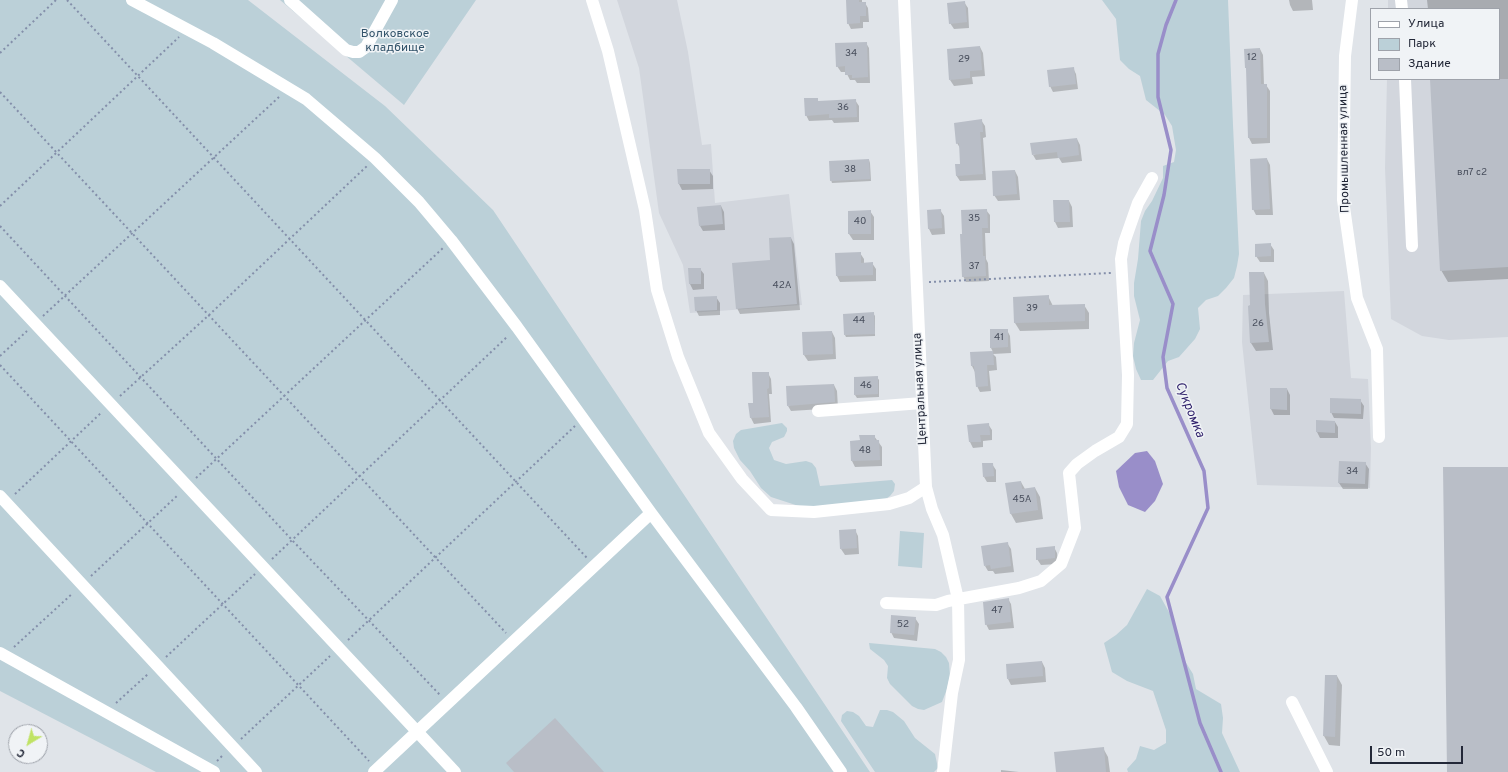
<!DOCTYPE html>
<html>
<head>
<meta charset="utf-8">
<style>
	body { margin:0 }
	#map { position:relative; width:1508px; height:772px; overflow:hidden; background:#e0e4e9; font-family:Overpass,sans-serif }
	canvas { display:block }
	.legend { position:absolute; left:1370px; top:8px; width:130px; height:72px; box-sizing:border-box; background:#f0f3f6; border:1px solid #9ea2aa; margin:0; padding:5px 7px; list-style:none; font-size:12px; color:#232838 }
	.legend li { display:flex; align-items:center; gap:8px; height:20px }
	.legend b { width:20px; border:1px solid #9ea2aa }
	.north { position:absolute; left:8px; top:724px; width:40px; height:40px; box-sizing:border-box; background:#f0f3f6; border:1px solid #9ea2aa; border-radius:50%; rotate:217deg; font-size:11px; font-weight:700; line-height:16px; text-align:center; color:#232838 }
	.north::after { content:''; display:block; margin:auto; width:14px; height:18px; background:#c0e365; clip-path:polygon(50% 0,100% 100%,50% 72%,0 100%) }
	.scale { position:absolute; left:1370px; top:746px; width:93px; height:18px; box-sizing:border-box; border:2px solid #232838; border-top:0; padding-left:5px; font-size:12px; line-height:14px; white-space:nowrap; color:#232838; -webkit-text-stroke:3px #f0f3f6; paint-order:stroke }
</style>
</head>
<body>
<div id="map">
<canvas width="1508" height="772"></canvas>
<ul class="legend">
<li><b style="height:5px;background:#fff"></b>Улица</li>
<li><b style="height:11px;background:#bbd0d8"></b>Парк</li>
<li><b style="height:11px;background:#b9bec7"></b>Здание</li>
</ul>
<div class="north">С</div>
<div class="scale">50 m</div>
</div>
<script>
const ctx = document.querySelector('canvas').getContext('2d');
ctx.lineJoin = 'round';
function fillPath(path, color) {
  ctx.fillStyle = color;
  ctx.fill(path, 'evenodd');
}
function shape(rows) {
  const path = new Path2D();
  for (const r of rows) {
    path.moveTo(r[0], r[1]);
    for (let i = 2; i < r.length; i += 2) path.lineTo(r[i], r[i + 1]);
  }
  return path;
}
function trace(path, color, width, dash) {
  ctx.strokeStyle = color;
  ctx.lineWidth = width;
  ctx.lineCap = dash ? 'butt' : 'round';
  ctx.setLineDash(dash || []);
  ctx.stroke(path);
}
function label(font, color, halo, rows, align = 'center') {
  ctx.font = font + ' Overpass,sans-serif';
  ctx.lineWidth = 3;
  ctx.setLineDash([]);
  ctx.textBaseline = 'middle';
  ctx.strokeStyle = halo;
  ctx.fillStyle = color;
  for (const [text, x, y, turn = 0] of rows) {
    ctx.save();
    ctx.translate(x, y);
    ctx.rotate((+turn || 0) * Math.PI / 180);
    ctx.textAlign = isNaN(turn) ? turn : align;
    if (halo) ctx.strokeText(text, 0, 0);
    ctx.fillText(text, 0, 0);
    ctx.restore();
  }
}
fillPath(shape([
	[617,0,677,0,688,52,702,145,711,144,715,203,789,194,802,305,690,313,683,265,659,213,639,68],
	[1388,0,1508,0,1508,337,1449,340,1422,336,1391,319,1385,168,1387,79,1499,79,1499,9,1388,9],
	[1344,291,1351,378,1368,379,1371,448,1370,488,1257,485,1242,342,1243,295]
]), '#d2d6dd');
fillPath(shape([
	[0,0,248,0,385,106,493,210,870,772,156,772,0,691],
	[280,0,476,0,404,105],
	[1102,0,1228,0,1233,125,1239,254,1237,266,1234,278,1226,288,1218,296,1206,300,1198,308,1200,329,1195,339,1179,357,1168,361,1153,380,1141,380,1136,369,1133,356,1134,343,1140,320,1134,296,1134,283,1138,259,1141,221,1145,211,1152,201,1163,178,1163,166,1174,162,1176,150,1172,126,1165,115,1146,100,1140,76,1129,69,1120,60,1116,19],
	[782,423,787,428,787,431,784,437,772,442,769,448,774,460,786,464,806,461,812,463,816,468,820,486,892,480,895,484,894,491,890,496,884,500,808,509,771,497,761,488,750,471,740,460,734,448,733,441,736,434,741,430],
	[900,531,924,533,922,568,898,566],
	[1147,589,1160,596,1174,621,1185,661,1193,674,1196,689,1221,704,1223,718,1222,733,1240,772,1128,772,1127,769,1136,759,1140,746,1154,750,1166,743,1166,730,1153,691,1127,681,1112,672,1104,643,1116,635,1127,625],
	[869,643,935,649,941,652,946,657,949,663,950,676,947,689,942,702,924,710,918,709,912,706,890,684,887,678,888,666,884,660,870,649],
	[880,710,887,710,893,712,904,721,915,738,935,754,938,768,934,772,875,772,841,721,842,715,847,711,853,712,859,716,866,726,873,727]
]), '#bbd0d8');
fillPath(shape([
	[1147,451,1155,461,1163,484,1155,501,1145,512,1128,505,1119,487,1116,471,1135,453]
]), '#998ec9');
fillPath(shape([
	[847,0,862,0,862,3,865,3,868,8,869,22,863,22,863,28,851,29,848,23],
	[1289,0,1312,0,1313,10,1293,11,1290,5],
	[1427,0,1508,0,1508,279,1448,282,1441,270,1431,79,1499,79,1499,9,1428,9],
	[964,2,968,8,969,28,954,29,950,23],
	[866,43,869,48,870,83,857,83,855,80,850,80,846,72,841,72,837,66],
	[980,47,983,53,985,76,972,77,973,84,954,86,950,80],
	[1260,49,1263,55,1264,85,1266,85,1270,91,1270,143,1252,144,1249,138,1247,70,1246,68],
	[1073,68,1076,74,1078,89,1053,92,1050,86],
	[817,99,819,102,855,100,859,106,859,122,834,123,832,120,809,121,806,115],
	[981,120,985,126,986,137,983,138,986,180,960,181,956,175,962,165,960,148,957,143],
	[1077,139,1080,145,1082,161,1062,163,1059,158,1036,160,1033,155],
	[1267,159,1270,165,1273,215,1256,215,1253,209],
	[869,160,870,163,871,181,832,183,831,180],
	[709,170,713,176,713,189,682,190,679,184],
	[1015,171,1018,177,1020,200,998,201,994,195],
	[1069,201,1072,207,1073,227,1058,228,1055,222],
	[721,206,724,212,725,230,703,231,700,226],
	[940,210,944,216,945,234,932,235,929,229,928,211],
	[986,210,990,215,990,233,985,233,986,259,988,263,989,281,966,282,963,276,963,235],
	[870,211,874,217,874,240,853,240,849,234,849,212],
	[791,238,794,244,800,310,740,314,737,308],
	[1270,244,1274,250,1274,262,1260,262,1256,256],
	[860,253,864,259,864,264,872,263,876,269,876,281,840,282,837,276,836,254],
	[700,269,704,274,704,289,693,290,690,284],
	[1264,273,1268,281,1269,313,1273,350,1256,351,1251,343,1251,306],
	[1048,296,1053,306,1084,305,1089,313,1089,329,1020,331,1015,323],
	[716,297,720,303,720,315,699,316,696,310],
	[873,313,875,316,875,336,846,337,845,335],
	[1007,330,1010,336,1011,353,993,354,996,357,997,370,989,371,991,391,980,392,977,386,975,372,972,366,971,353,993,352,991,348],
	[832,332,835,338,836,359,808,361,804,355],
	[768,373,771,379,772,394,769,394,771,422,754,424,751,418,754,404],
	[877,377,879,380,879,397,857,398,855,395],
	[834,385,837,391,838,408,791,411,788,406],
	[1287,389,1290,395,1290,415,1274,415,1271,409],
	[1360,400,1364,406,1363,419,1334,418,1331,412],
	[1335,422,1338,427,1338,438,1320,438,1317,432],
	[988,424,992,430,992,440,983,441,983,447,973,448,970,442,968,426],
	[874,436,882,447,882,466,855,467,852,461,851,441,861,441],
	[1365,463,1369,469,1368,489,1343,489,1339,483],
	[992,464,996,470,996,482,987,482,984,477],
	[1021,482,1025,489,1035,488,1040,497,1043,519,1016,523,1011,514,1007,484],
	[855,530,858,536,859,554,845,555,841,549],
	[1007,543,1011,549,1014,572,995,574,993,571,988,571,985,566],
	[1054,547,1057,553,1058,564,1041,565,1037,559],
	[1008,599,1011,604,1014,628,989,630,986,624],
	[915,618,919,624,917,641,894,638,891,632],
	[1042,662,1045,668,1046,682,1011,685,1008,679],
	[1326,676,1337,676,1342,685,1340,746,1329,745,1324,736],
	[1103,748,1108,757,1110,772,1057,772],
	[1001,770,1019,772,1001,772]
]), '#0003');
trace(shape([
	[1176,0,1166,25,1158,54,1158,97,1171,150,1164,195,1150,251,1173,304,1163,357,1167,388,1204,471,1208,508,1167,597,1200,723,1221,772]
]), '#998ec9', 3.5);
fillPath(shape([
	[846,0,859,0,859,2,866,2,866,16,860,16,860,23,847,24],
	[965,1,967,22,949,24,947,3],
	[867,42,868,77,852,78,852,75,845,75,845,66,836,67,835,43],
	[980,46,982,70,970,71,970,78,949,80,947,49],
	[1260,48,1261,84,1267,84,1267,138,1248,138,1246,68,1245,68,1244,49],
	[1074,67,1076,84,1049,87,1047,70],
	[1430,79,1508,79,1508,267,1440,271],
	[804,98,818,98,818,101,856,99,857,117,829,118,829,114,805,116],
	[982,119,983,132,980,132,983,174,956,176,955,164,960,164,959,143,956,144,954,123],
	[1077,138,1079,155,1058,158,1057,152,1032,155,1030,143],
	[1267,158,1270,209,1252,210,1250,159],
	[869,159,870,179,830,181,829,161],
	[677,169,710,169,710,184,678,184],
	[1015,170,1017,194,993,196,992,171],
	[1053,200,1069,200,1070,222,1054,222],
	[721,205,723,224,699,226,697,207],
	[941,209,942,228,928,229,927,210],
	[987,209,988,228,982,228,983,256,985,256,986,276,962,277,960,234,962,234,961,210],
	[871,210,871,234,848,234,848,211],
	[791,237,797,304,736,309,732,263,770,260,769,238],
	[1271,243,1271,256,1255,257,1255,244],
	[861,252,861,263,873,262,873,275,836,276,835,253],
	[688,268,701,268,701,284,689,284],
	[1249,272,1264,272,1265,304,1269,342,1250,343,1248,306,1250,305],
	[1049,295,1049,305,1085,304,1085,321,1014,323,1013,297],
	[717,296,717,310,695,311,694,297],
	[874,312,875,334,844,335,843,314],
	[990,329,1008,329,1008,347,990,348],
	[832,331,833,354,803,355,802,332],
	[993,351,994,365,987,365,988,386,976,387,974,366,971,366,970,352],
	[752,372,769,372,769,388,767,389,769,417,750,418,748,403,753,403],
	[878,376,878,394,854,395,854,377],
	[834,384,835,402,787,406,786,386],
	[1270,388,1287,388,1287,410,1270,409],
	[1330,398,1361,399,1361,414,1330,413],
	[1316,420,1335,421,1335,433,1316,432],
	[989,423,990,435,980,435,981,442,969,442,967,425],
	[859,435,875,435,875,440,879,440,880,460,851,461,850,441,860,440],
	[1339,461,1366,462,1365,484,1338,483],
	[982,463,993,463,994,476,983,477],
	[1443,467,1508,467,1508,772,1447,772],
	[1021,481,1022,489,1035,487,1038,510,1010,514,1005,483],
	[856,529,857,548,840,549,839,530],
	[1008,542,1011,566,991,569,990,565,984,566,981,546],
	[1055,546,1055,558,1036,560,1036,548],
	[1009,598,1011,622,985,625,983,602],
	[891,615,916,617,914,635,890,633],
	[1042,661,1043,676,1007,679,1006,664],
	[1325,675,1337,675,1335,737,1323,736],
	[555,718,604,772,514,772,506,763],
	[1104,747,1106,772,1056,772,1054,752]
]), '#b9bec7');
trace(shape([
	[67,0,587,558],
	[0,53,56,0],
	[0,92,506,633],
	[0,206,179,37],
	[0,226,292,540,440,695],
	[929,282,1111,273],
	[43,316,279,97],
	[0,356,27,331],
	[0,365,369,761],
	[120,396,209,315,367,166],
	[196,478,443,248],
	[15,494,102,412],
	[272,559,508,336],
	[91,576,178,495],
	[348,640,575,426],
	[14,647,73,593],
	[166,657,255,574],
	[116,703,148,674],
	[241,739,330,656],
	[217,761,224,754]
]), '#848faa', 2, [2, 3]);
trace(shape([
	[132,0,213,43,306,99,375,158,419,202,451,240,517,327,651,513,796,707,841,772],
	[290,0,346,50,353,52,359,52,366,47,392,0],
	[592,0,608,51,645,210,657,290,678,357,709,433,742,479,771,510,814,512,889,504,909,498,926,487],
	[904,0,926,487,932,509,943,535,958,599,959,660,952,693,943,772],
	[1352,0,1345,56,1343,200,1357,298,1377,349,1379,437],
	[1401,0,1402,9],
	[1405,79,1412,246],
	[0,286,455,772],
	[818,411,922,403],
	[0,496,256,772],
	[886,603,936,605,948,601,1019,588,1041,581,1061,564,1075,528,1069,473,1077,464,1095,451,1119,437,1127,424,1128,375,1121,259,1124,243,1138,203,1152,178],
	[0,653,214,772],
	[1292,702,1327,772],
	[374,772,651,513]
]), '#fff', 12);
label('10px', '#484e5c', null, [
	["34",851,54],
	["12",1252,58],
	["29",964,60],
	["36",843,108],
	["38",850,170],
	["вл7 с2",1472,173],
	["35",974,219],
	["40",860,222],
	["37",974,267],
	["42А",782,286],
	["39",1032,309],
	["44",859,321],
	["26",1258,324],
	["41",999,338],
	["46",866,386],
	["48",865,451],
	["34",1352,472],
	["45А",1022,500],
	["47",997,611],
	["52",903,625]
]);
label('12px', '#32536a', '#f0f3f6', [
	["Волковское",395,35],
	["кладбище",395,49]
]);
label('12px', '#232838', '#f0f3f6', [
	["Промышленная улица",1345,149,-91],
	["Центральная улица",921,389,-93]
]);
label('italic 13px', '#32246d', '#f0f3f6', [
	["Сукромка",1189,410,68]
]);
</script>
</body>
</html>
